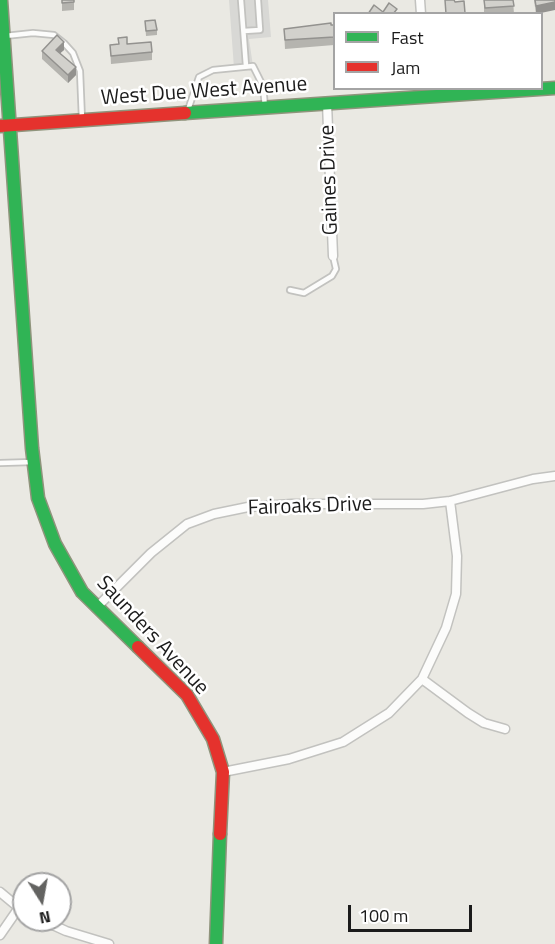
<!DOCTYPE html>
<html>
<head>
<meta charset="utf-8">
<style>
	body { margin:0 }
	#map { position:relative; width:555px; height:944px; overflow:hidden; background:#eae9e3; font-family:"Titillium Web",sans-serif }
	canvas { display:block }
	.legend { position:absolute; left:333px; top:12px; width:210px; height:78px; box-sizing:border-box; background:#fff; border:2px solid #a4a4a4; margin:0; padding:8px 10px; list-style:none; font-size:18px; color:#1b1b1b }
	.legend li { display:flex; align-items:center; gap:12px; height:30px }
	.legend b { width:30px; border:2px solid #a4a4a4 }
	.north { position:absolute; left:12px; top:872px; width:60px; height:60px; box-sizing:border-box; background:#fff; border:2px solid #a4a4a4; border-radius:50%; rotate:169deg; font-size:16px; font-weight:700; line-height:24px; text-align:center; color:#1b1b1b }
	.north::after { content:''; display:block; margin:auto; width:21px; height:27px; background:#636361; clip-path:polygon(50% 0,100% 100%,50% 72%,0 100%) }
	.scale { position:absolute; left:348px; top:905px; width:124px; height:27px; box-sizing:border-box; border:3px solid #1b1b1b; border-top:0; padding-left:8px; font-size:18px; line-height:21px; white-space:nowrap; color:#1b1b1b; -webkit-text-stroke:4px #fff; paint-order:stroke }
</style>
</head>
<body>
<div id="map">
<canvas width="555" height="944"></canvas>
<ul class="legend">
<li><b style="height:8px;background:#30b455"></b>Fast</li>
<li><b style="height:8px;background:#e5322d"></b>Jam</li>
</ul>
<div class="north">N</div>
<div class="scale">100 m</div>
</div>
<script>
const ctx = document.querySelector('canvas').getContext('2d');
ctx.lineJoin = 'round';
function fillPath(path, color) {
  ctx.fillStyle = color;
  ctx.fill(path, 'evenodd');
}
function shape(rows) {
  const path = new Path2D();
  for (const r of rows) {
    path.moveTo(r[0], r[1]);
    for (let i = 2; i < r.length; i += 2) path.lineTo(r[i], r[i + 1]);
  }
  return path;
}
function trace(path, color, width, dash) {
  ctx.strokeStyle = color;
  ctx.lineWidth = width;
  ctx.lineCap = dash ? 'butt' : 'round';
  ctx.setLineDash(dash || []);
  ctx.stroke(path);
}
function label(font, color, halo, rows, align = 'center') {
  ctx.font = font + ' "Titillium Web",sans-serif';
  ctx.lineWidth = 5;
  ctx.setLineDash([]);
  ctx.textBaseline = 'middle';
  ctx.strokeStyle = halo;
  ctx.fillStyle = color;
  for (const [text, x, y, turn = 0] of rows) {
    ctx.save();
    ctx.translate(x, y);
    ctx.rotate((+turn || 0) * Math.PI / 180);
    ctx.textAlign = isNaN(turn) ? turn : align;
    if (halo) ctx.strokeText(text, 0, 0);
    ctx.fillText(text, 0, 0);
    ctx.restore();
  }
}
fillPath(shape([
	[229,0,268,0,271,37,249,39,253,66,234,68]
]), '#d8d8d5');
const lane = shape([
	[241,0,246,66],
	[244,31,260,30,258,0],
	[5,36,33,33,54,35,64,43,73,53,80,71,82,120],
	[188,110,199,77,213,70,253,66,263,86,265,107],
	[290,290,304,293,332,276,336,269,333,256],
	[0,463,33,462]
]);
const street = shape([
	[420,0,421,14],
	[327,103,333,256],
	[96,608,151,553,187,524,214,514,248,507,292,504,423,504,450,501,533,479,555,476],
	[422,679,468,713,484,723,505,729],
	[223,772,289,759,343,742,389,713,422,679,446,628,456,594,457,556,450,501],
	[0,892,24,912],
	[42,920,66,931,109,944],
	[0,935,18,909]
]);
const fast = shape([
	[1,0,32,448,38,498,55,544,82,592,138,647],
	[185,113,555,88],
	[216,944,220,834]
]);
const jam = shape([
	[0,126,185,113],
	[138,647,187,695,213,739,223,772,220,834]
]);
trace(lane, '#c2c2bf', 8);
trace(street, '#c2c2bf', 11);
trace(fast, '#8f947c', 15);
trace(jam, '#8f947c', 15);
trace(lane, '#fcfcfb', 4.5);
trace(street, '#fcfcfb', 8);
trace(fast, '#30b455', 12);
trace(jam, '#e5322d', 12);
fillPath(shape([
	[62,0,74,2,74,10,62,11],
	[484,0,513,0,514,14,484,14],
	[534,0,555,0,538,14,536,14],
	[145,21,157,30,157,35,146,36],
	[334,25,334,45,285,49,284,29],
	[118,38,127,44,152,52,152,60,111,64,110,45,118,44],
	[64,50,60,53,76,75,68,83,42,59,42,51]
]), '#b5b4af');
fillPath(shape([
	[555,2,555,10,536,14,536,6],
	[64,42,64,50,56,57,56,50],
	[76,67,76,75,68,83,68,75]
]), '#93928f');
const building = shape([
	[62,0,74,0,74,2,62,3,62,0],
	[445,0,454,0,455,2,464,1,465,13,446,14,445,0],
	[484,0,513,0,514,6,485,8,484,0],
	[535,0,555,0,555,2,536,6,535,0],
	[389,3,397,9,393,14,368,14,374,5,383,12,389,3],
	[155,20,157,30,146,31,145,21,155,20],
	[331,23,331,25,334,25,334,37,285,40,284,29,331,23],
	[57,35,64,42,56,50,76,67,68,75,42,51,57,35],
	[127,37,127,44,151,42,152,52,111,56,110,45,119,44,118,38,127,37]
]);
fillPath(building, '#d2d1cc');
trace(building, '#93928f', 1.5);
label('21px', '#1b1b1b', '#fff', [
	["West Due West Avenue",204,92,-4],
	["Gaines Drive",330,180,-92],
	["Fairoaks Drive",310,507,-2],
	["Saunders Avenue",152,636,47]
]);
</script>
</body>
</html>
